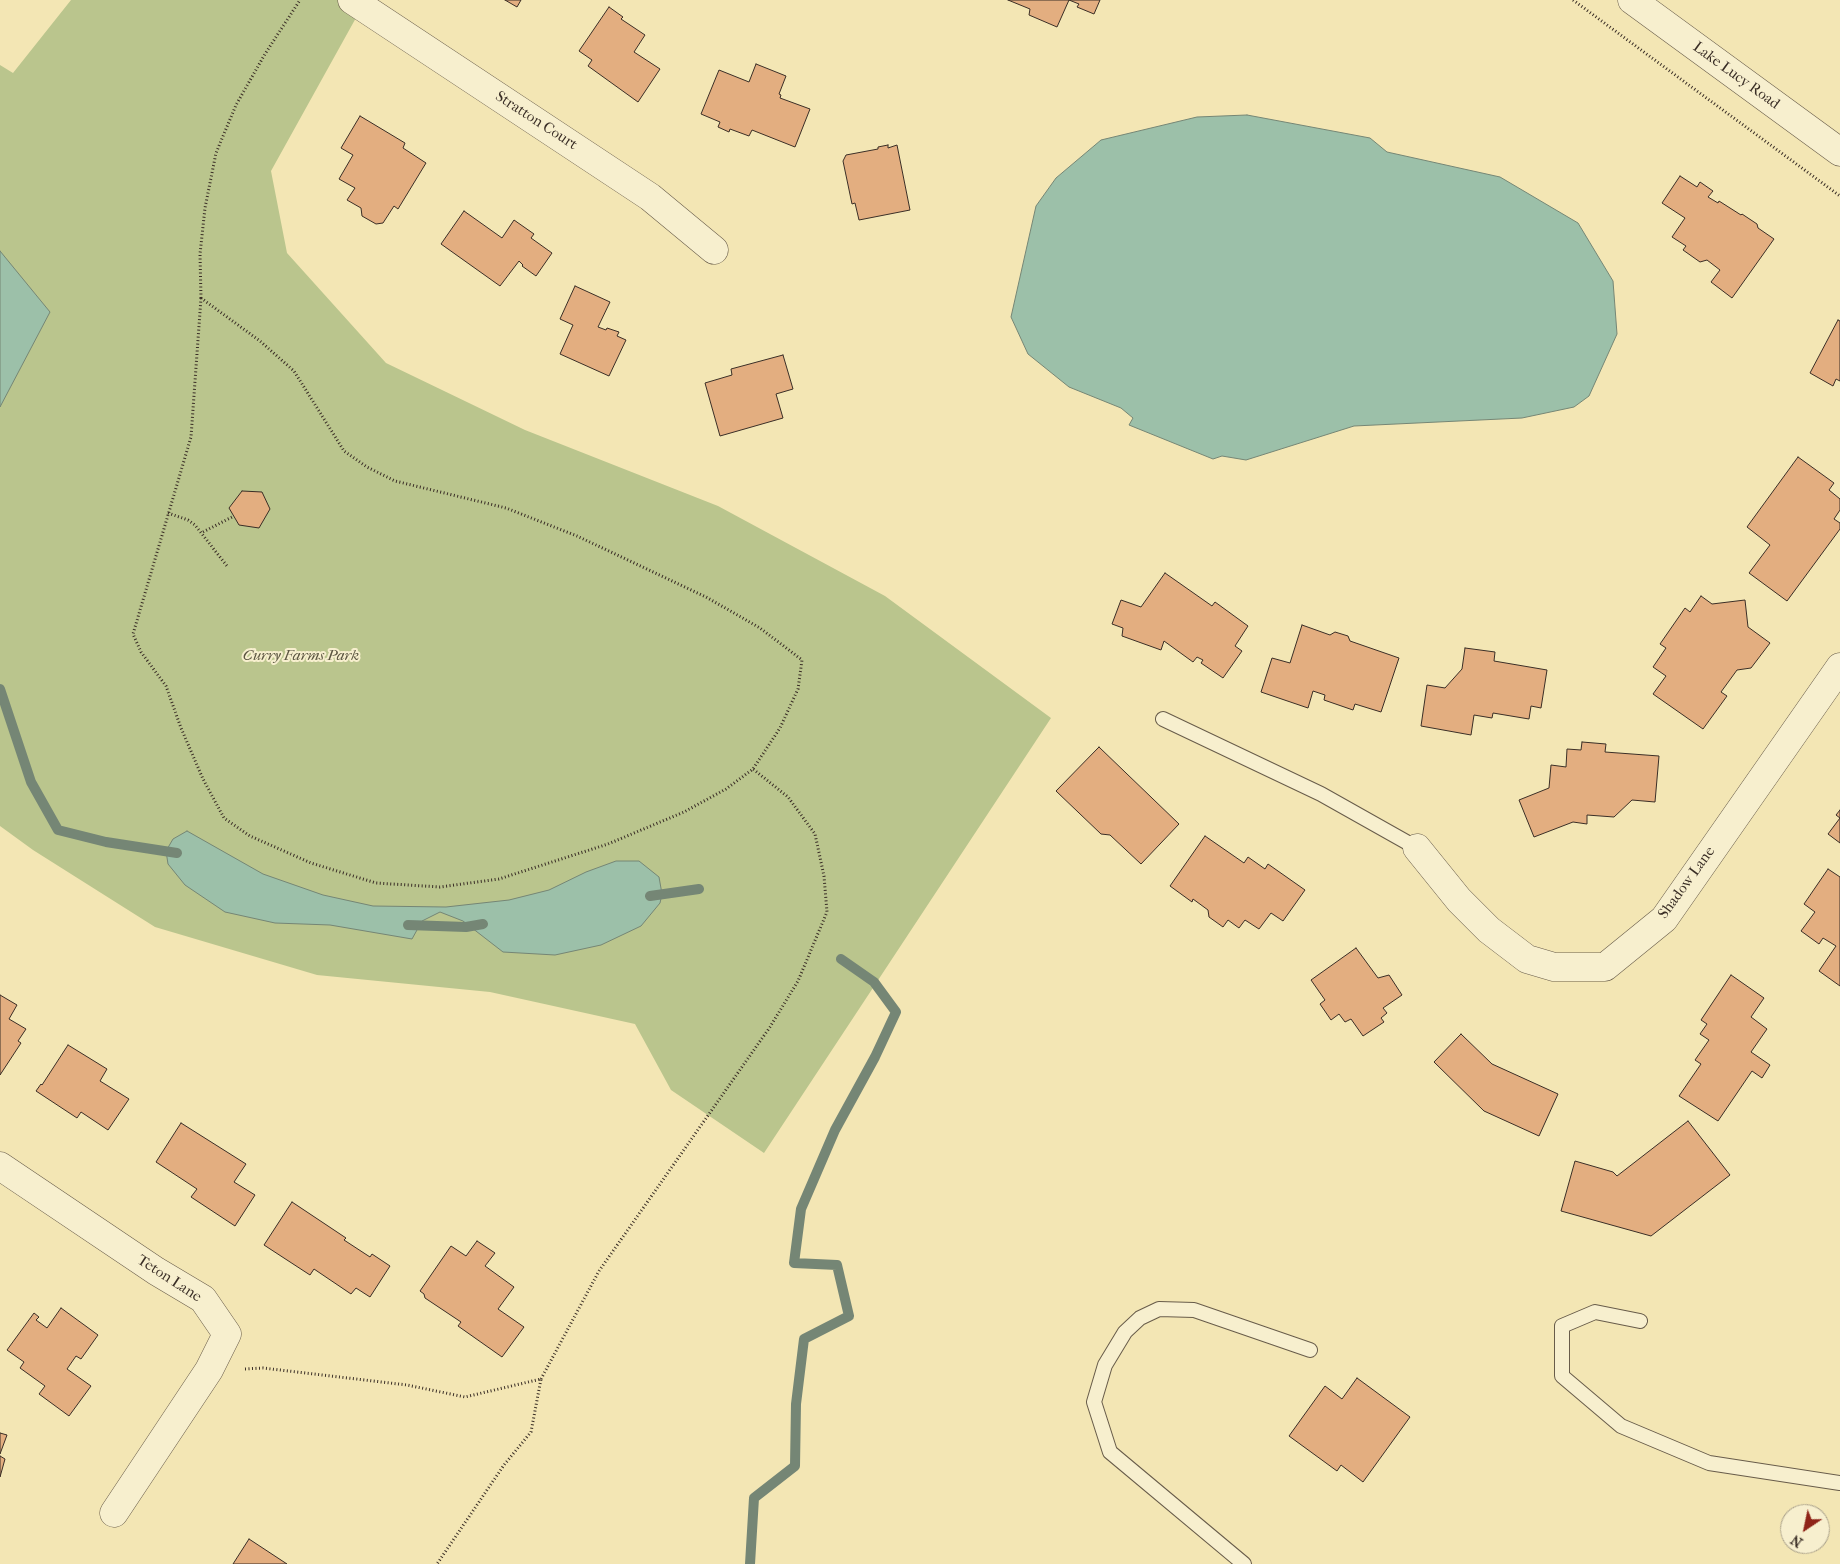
<!DOCTYPE html>
<html>
<head>
<meta charset="utf-8">
<style>
	body { margin:0 }
	#map { position:relative; width:1840px; height:1564px; overflow:hidden; background:#f3e6b4; font-family:"IM FELL French Canon",serif }
	canvas { display:block }
	.north { position:absolute; left:1780px; top:1504px; width:50px; height:50px; box-sizing:border-box; background:#f7efce; border:1px solid #aba28b; border-radius:50%; rotate:214deg; font-size:14px; font-weight:700; line-height:20px; text-align:center; color:#3a2e26 }
	.north::after { content:''; display:block; margin:auto; width:18px; height:22px; background:#8f2418; clip-path:polygon(50% 0,100% 100%,50% 72%,0 100%) }
</style>
</head>
<body>
<div id="map">
<canvas width="1840" height="1564"></canvas>
<div class="north">N</div>
</div>
<script>
const ctx = document.querySelector('canvas').getContext('2d');
ctx.lineJoin = 'round';
function fillPath(path, color) {
  ctx.fillStyle = color;
  ctx.fill(path, 'evenodd');
}
function shape(rows) {
  const path = new Path2D();
  for (const r of rows) {
    path.moveTo(r[0], r[1]);
    for (let i = 2; i < r.length; i += 2) path.lineTo(r[i], r[i + 1]);
  }
  return path;
}
function trace(path, color, width, dash) {
  ctx.strokeStyle = color;
  ctx.lineWidth = width;
  ctx.lineCap = dash ? 'butt' : 'round';
  ctx.setLineDash(dash || []);
  ctx.stroke(path);
}
function label(font, color, halo, rows, align = 'center') {
  ctx.font = font + ' "IM FELL French Canon",serif';
  ctx.lineWidth = 4;
  ctx.setLineDash([]);
  ctx.textBaseline = 'middle';
  ctx.strokeStyle = halo;
  ctx.fillStyle = color;
  for (const [text, x, y, turn = 0] of rows) {
    ctx.save();
    ctx.translate(x, y);
    ctx.rotate((+turn || 0) * Math.PI / 180);
    ctx.textAlign = isNaN(turn) ? turn : align;
    if (halo) ctx.strokeText(text, 0, 0);
    ctx.fillText(text, 0, 0);
    ctx.restore();
  }
}
fillPath(shape([
	[71,0,356,0,362,7,271,171,287,253,386,363,525,430,718,506,885,596,1051,718,764,1153,671,1090,635,1024,490,992,317,975,155,927,33,850,0,826,0,65,13,73]
]), '#bac58d');
const water = shape([
	[1247,115,1370,138,1387,152,1500,177,1578,223,1613,281,1617,334,1589,396,1574,407,1522,418,1354,426,1246,460,1222,456,1213,459,1129,425,1133,418,1121,408,1069,387,1028,354,1011,317,1036,206,1056,178,1101,140,1197,117,1247,115],
	[0,251,50,312,0,407,0,251],
	[187,831,263,874,323,895,373,906,446,907,509,900,549,890,586,872,616,861,639,861,659,877,662,894,660,903,641,926,601,945,555,955,503,952,463,921,440,912,422,921,412,939,330,925,275,923,225,912,185,885,168,864,166,851,173,839,187,831]
]);
fillPath(water, '#9cc0a9');
trace(water, '#758675', 1);
trace(shape([
	[0,689,31,782,58,830,106,842,177,853],
	[650,896,699,889],
	[408,925,466,927,483,924],
	[750,1564,754,1498,795,1466,796,1404,804,1339,849,1316,837,1265,794,1263,801,1209,835,1130,875,1057,896,1012,874,982,841,959]
]), '#758675', 10);
const building = shape([
	[505,0,521,0,517,7,505,0],
	[1008,0,1100,0,1094,14,1077,7,1079,4,1069,0,1057,27,1029,15,1030,9,1008,0],
	[609,7,623,17,621,19,645,35,634,52,660,69,638,102,588,66,592,60,579,51,609,7],
	[756,64,786,76,779,94,781,95,780,98,810,109,795,147,752,130,749,136,730,129,729,132,718,127,720,122,701,114,719,70,749,82,756,64],
	[360,116,405,143,403,148,426,163,398,209,394,206,383,223,376,224,362,216,361,208,347,200,355,188,339,179,353,155,341,148,360,116],
	[888,145,888,148,897,145,910,210,859,220,855,203,852,204,843,161,846,155,878,149,878,147,888,145],
	[1680,176,1697,187,1700,182,1713,191,1708,197,1718,203,1719,201,1741,215,1742,214,1757,224,1758,228,1774,239,1732,298,1711,282,1720,270,1707,260,1700,262,1683,250,1686,246,1672,237,1685,218,1662,203,1680,176],
	[464,211,502,238,514,220,534,234,531,238,552,253,536,276,522,266,523,265,519,261,500,286,441,244,464,211],
	[575,286,610,302,598,327,606,330,607,328,619,332,617,336,626,340,609,376,560,354,573,325,560,319,575,286],
	[1838,320,1840,321,1840,381,1836,379,1833,386,1810,373,1838,320],
	[783,355,793,389,776,394,783,418,720,436,705,383,732,375,731,369,783,355],
	[1798,457,1834,483,1829,490,1840,499,1840,510,1834,519,1840,523,1840,529,1787,601,1749,573,1770,545,1747,527,1798,457],
	[242,491,262,492,270,509,259,528,239,525,229,508,242,491],
	[1165,573,1212,606,1215,602,1248,626,1235,646,1242,651,1223,678,1201,663,1203,660,1197,657,1193,662,1164,641,1161,650,1122,636,1123,628,1112,624,1121,600,1141,607,1165,573],
	[1701,596,1712,604,1745,600,1748,627,1770,643,1751,668,1737,670,1721,692,1727,696,1703,729,1653,694,1666,676,1653,667,1666,648,1660,644,1685,608,1690,612,1701,596],
	[1302,625,1330,635,1335,632,1348,636,1350,641,1399,658,1381,712,1355,704,1353,710,1324,700,1325,695,1313,691,1308,708,1261,692,1272,658,1290,663,1302,625],
	[1465,648,1495,652,1494,661,1547,670,1541,708,1531,706,1529,719,1493,713,1492,718,1474,715,1471,735,1421,726,1427,685,1445,688,1462,669,1465,648],
	[1582,742,1606,744,1605,752,1659,756,1655,802,1632,800,1614,817,1587,815,1587,824,1573,822,1534,837,1519,800,1549,788,1551,765,1566,767,1567,749,1581,750,1582,742],
	[1099,747,1179,824,1141,864,1110,835,1101,834,1056,791,1099,747],
	[1840,810,1840,843,1828,834,1840,818,1836,815,1840,810],
	[1205,836,1244,863,1248,857,1265,869,1268,864,1305,890,1283,921,1271,913,1259,929,1245,920,1239,928,1228,920,1223,927,1209,917,1208,910,1193,899,1192,902,1170,886,1205,836],
	[1828,869,1840,877,1840,986,1819,971,1836,946,1823,938,1819,944,1801,931,1815,912,1804,904,1828,869],
	[1356,948,1378,978,1389,975,1402,995,1383,1008,1387,1013,1381,1018,1384,1022,1363,1036,1351,1019,1345,1022,1339,1014,1331,1020,1320,1004,1325,1000,1311,980,1356,948],
	[1731,975,1764,998,1751,1017,1767,1029,1751,1052,1770,1065,1762,1078,1752,1071,1718,1121,1679,1096,1701,1064,1695,1060,1709,1040,1700,1034,1707,1024,1701,1020,1731,975],
	[0,995,17,1005,9,1019,26,1029,18,1041,21,1043,0,1075,0,995],
	[1461,1034,1492,1064,1558,1094,1539,1136,1484,1111,1434,1062,1461,1034],
	[68,1045,107,1069,100,1081,129,1099,108,1130,81,1112,77,1118,36,1091,41,1084,42,1085,68,1045],
	[1688,1121,1730,1175,1651,1236,1561,1211,1575,1161,1613,1172,1617,1176,1688,1121],
	[181,1123,246,1164,234,1182,255,1195,235,1226,191,1197,197,1189,156,1162,181,1123],
	[292,1202,346,1238,344,1240,370,1257,372,1254,390,1266,370,1297,356,1288,351,1294,314,1269,310,1275,264,1245,292,1202],
	[477,1241,495,1253,485,1266,514,1287,498,1309,524,1327,502,1357,458,1326,461,1322,425,1298,424,1294,420,1291,451,1246,466,1256,477,1241],
	[61,1308,98,1335,81,1359,76,1356,67,1369,91,1386,69,1416,39,1394,45,1386,20,1368,24,1362,7,1350,34,1313,39,1317,36,1320,47,1328,61,1308],
	[1357,1378,1410,1417,1363,1482,1341,1465,1337,1471,1289,1436,1325,1386,1342,1399,1357,1378],
	[0,1433,7,1435,0,1454,0,1433],
	[0,1456,5,1459,0,1477,0,1456],
	[249,1539,287,1564,233,1564,249,1539]
]);
fillPath(building, '#e3ae80');
trace(building, '#3a2e26', 1);
const service = shape([
	[1163,719,1321,794,1417,848],
	[1640,1321,1595,1312,1562,1326,1562,1376,1621,1426,1709,1463,1840,1483],
	[1244,1564,1110,1452,1094,1402,1105,1365,1125,1332,1140,1318,1159,1309,1194,1310,1310,1350]
]);
const minor = shape([
	[352,0,650,197,714,250],
	[1417,848,1459,900,1489,930,1527,959,1554,967,1605,967,1664,919,1840,667],
	[0,1166,156,1271,203,1299,227,1334,209,1370,114,1513]
]);
const tertiary = shape([
	[1632,0,1840,152]
]);
trace(service, '#685c4a', 16);
trace(minor, '#685c4a', 29);
trace(tertiary, '#685c4a', 29);
trace(shape([
	[1573,0,1840,196],
	[201,298,260,341,294,371,344,451,367,467,395,481,506,508,577,536,706,597,760,628,802,660,798,689,780,728,753,769,726,789,684,812,608,844,499,879,440,887,376,883,311,863,250,836,224,818,203,779,181,728,166,686,141,652,133,634,191,437,201,298],
	[201,298,200,254,205,208,216,153,236,105,265,54,300,0],
	[168,513,188,520,195,525,227,566],
	[203,532,234,516],
	[245,1369,263,1368,407,1385,465,1397,541,1379,531,1432,504,1465,437,1564],
	[541,1379,599,1271,770,1027,798,981,827,912,824,876,815,834,788,797,753,769]
]), '#3a2e26', 3, [1, 2.5]);
trace(service, '#f7efce', 14);
trace(minor, '#f7efce', 28);
trace(tertiary, '#f7efce', 28);
label('15px', '#3a2e26', '#f7efce', [
	["Lake Lucy Road",1736,76,36],
	["Stratton Court",536,121,33],
	["Shadow Lane",1687,883,-54],
	["Teton Lane",169,1279,33]
]);
label('italic 15px', '#5a5440', '#f7efce', [
	["Curry Farms Park",301,656]
]);
</script>
</body>
</html>
